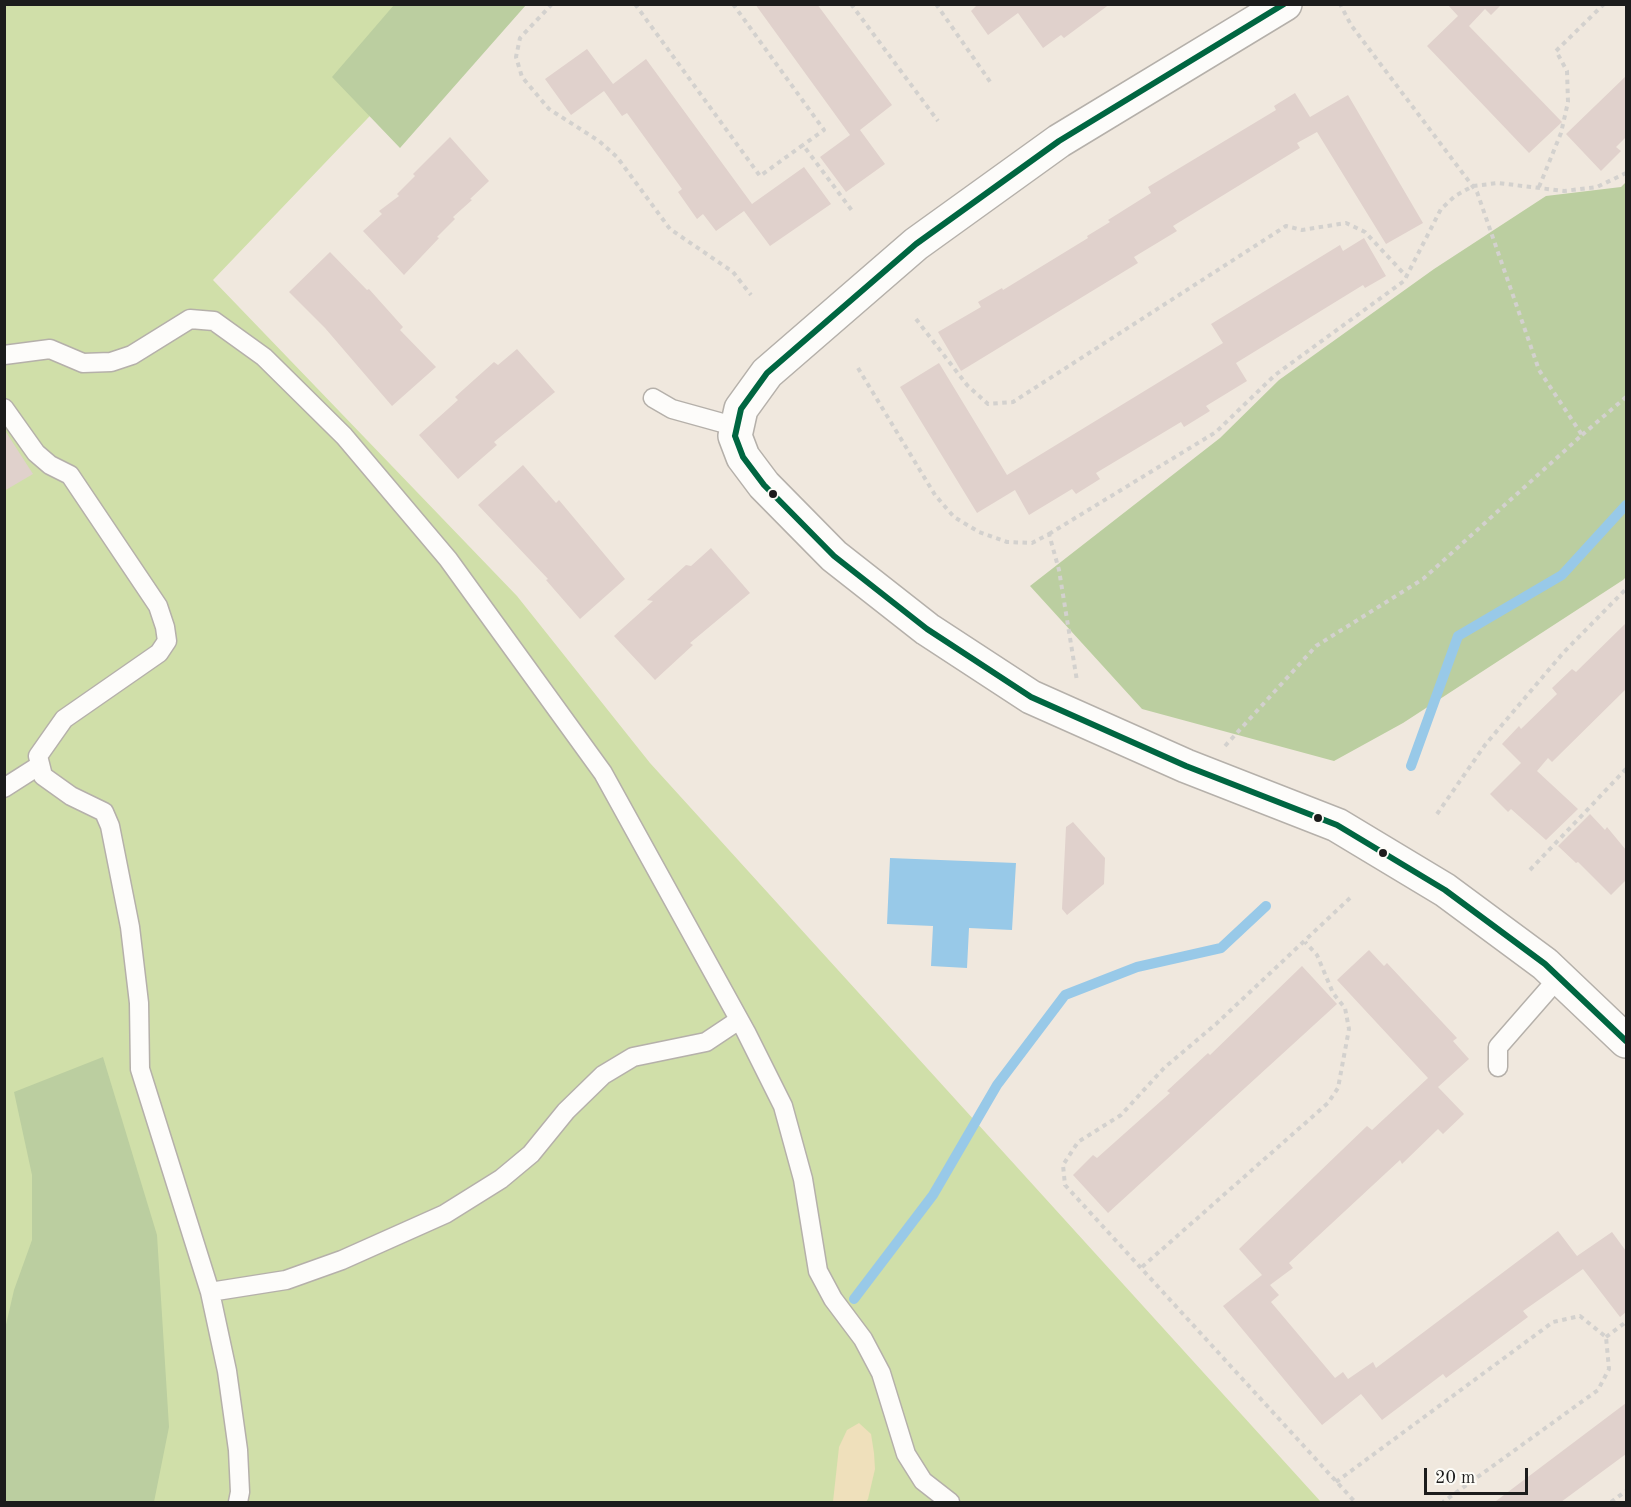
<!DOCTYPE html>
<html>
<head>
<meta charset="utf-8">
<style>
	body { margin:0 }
	#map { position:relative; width:1631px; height:1507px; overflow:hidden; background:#f0e8de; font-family:"Old Standard TT",serif }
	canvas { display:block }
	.frame { position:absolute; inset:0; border:6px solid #1c1c1c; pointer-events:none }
	.scale { position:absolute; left:1424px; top:1468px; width:104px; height:27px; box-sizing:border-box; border:3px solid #1c1c1c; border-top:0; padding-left:8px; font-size:18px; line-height:21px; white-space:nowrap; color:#1c1c1c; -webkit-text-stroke:4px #fdfcf7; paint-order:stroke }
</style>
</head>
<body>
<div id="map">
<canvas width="1631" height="1507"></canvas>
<div class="frame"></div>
<div class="scale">20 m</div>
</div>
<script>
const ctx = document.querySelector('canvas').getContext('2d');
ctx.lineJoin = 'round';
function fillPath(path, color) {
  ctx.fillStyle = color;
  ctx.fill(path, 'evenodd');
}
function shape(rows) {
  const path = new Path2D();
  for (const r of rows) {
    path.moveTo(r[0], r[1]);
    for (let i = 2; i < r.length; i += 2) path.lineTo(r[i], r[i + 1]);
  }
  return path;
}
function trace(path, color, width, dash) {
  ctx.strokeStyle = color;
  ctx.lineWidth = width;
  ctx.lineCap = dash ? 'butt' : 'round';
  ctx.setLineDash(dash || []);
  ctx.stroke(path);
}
fillPath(shape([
	[5,5,476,5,213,280,517,596,650,763,1321,1502,5,1502]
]), '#d0dfa9');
fillPath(shape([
	[394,5,526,5,400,148,332,77],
	[1626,182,1626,577,1623,580,1403,723,1334,761,1142,709,1030,586,1220,438,1279,380,1434,269,1546,196,1621,187],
	[103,1057,157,1235,169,1427,154,1502,5,1502,5,1329,14,1290,32,1240,32,1175,14,1092]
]), '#bbcea0');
fillPath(shape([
	[859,1423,871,1434,874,1453,875,1469,868,1499,866,1502,833,1502,839,1447,847,1430]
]), '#efe0bb');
fillPath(shape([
	[890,858,1016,863,1012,930,969,928,967,968,931,966,933,926,887,924]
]), '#98c9e8');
trace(shape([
	[1411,766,1458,636,1562,575,1626,505],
	[854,1299,933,1195,997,1085,1065,995,1137,967,1221,948,1266,906]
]), '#98c9e8', 10);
fillPath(shape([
	[755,4,817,4,892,105,860,130,885,164,846,192,820,157,850,135],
	[978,4,1110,4,1064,38,1061,35,1043,48,1018,13,988,35,971,11],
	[1447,4,1502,4,1491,15,1485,9,1469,26,1562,122,1529,153,1427,46,1458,16],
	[587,49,613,84,646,59,752,204,804,167,831,204,770,246,744,211,716,231,703,214,697,219,678,192,682,189,627,113,622,116,604,91,571,115,545,79],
	[1626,76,1626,137,1616,147,1621,151,1601,171,1566,134],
	[1295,93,1310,117,1348,95,1423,223,1386,244,1317,132,1297,143,1300,148,1173,226,1177,231,1134,257,1138,263,961,371,938,332,981,307,978,302,1002,288,1003,290,1088,238,1087,236,1110,222,1108,220,1151,193,1148,187,1276,110,1274,106],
	[450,137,489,181,470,199,472,200,453,217,455,219,437,237,439,238,404,275,363,231,382,214,379,211,399,196,397,194,415,176,413,174],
	[1364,238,1386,276,1365,288,1363,285,1236,363,1247,381,1206,406,1210,411,1184,427,1181,422,1096,473,1100,479,1076,494,1072,489,1029,515,1015,490,977,513,900,387,939,363,1007,475,1223,343,1211,324,1340,245,1343,251],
	[330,252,367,290,369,289,403,327,400,330,436,367,392,406,325,328,289,292],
	[517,349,555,392,494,442,497,445,458,479,419,435,458,400,455,397,494,362,498,365],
	[4,429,33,474,4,491],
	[523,465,556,503,559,500,625,579,580,619,546,580,548,579,478,505],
	[711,548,750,593,690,643,693,645,655,680,614,636,653,601,647,600,686,565,691,566],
	[1626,623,1626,689,1552,762,1548,758,1537,771,1578,809,1546,840,1511,809,1508,812,1490,794,1521,763,1502,744,1519,726,1521,729,1557,694,1552,688,1572,669,1576,672],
	[1590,814,1605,830,1607,827,1626,850,1626,880,1611,895,1578,862,1576,863,1558,846],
	[1073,822,1105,858,1104,884,1067,915,1062,909,1066,827],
	[1369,950,1384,966,1387,963,1457,1038,1453,1041,1469,1059,1438,1087,1464,1114,1443,1134,1438,1129,1402,1164,1400,1160,1289,1263,1293,1268,1270,1285,1279,1295,1271,1302,1335,1378,1343,1372,1348,1379,1373,1362,1376,1368,1558,1231,1577,1256,1612,1232,1626,1251,1626,1312,1620,1317,1583,1269,1523,1311,1528,1317,1446,1378,1443,1374,1382,1420,1361,1394,1322,1425,1223,1306,1262,1275,1239,1249,1367,1126,1372,1130,1428,1078,1337,980],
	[1302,966,1337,1004,1108,1213,1073,1175,1093,1155,1097,1158,1170,1093,1167,1091,1208,1053,1210,1055],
	[1626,1403,1626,1454,1561,1502,1496,1501]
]), '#e0d1cc');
const lane = shape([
	[4,355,50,349,83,363,111,362,132,355,190,319,214,321,264,357,344,436,448,559,603,773,746,1032,783,1106,803,1179,818,1271,833,1299,863,1339,881,1373,906,1454,923,1481,950,1502],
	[653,398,672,409,737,427],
	[4,408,36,453,50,465,70,475,158,606,165,627,167,641,159,653,64,719,38,756,43,776,71,796,104,812,110,826,130,927,139,1003,140,1069,210,1292,227,1371,238,1450,240,1492,238,1502],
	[4,788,40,765],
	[1498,1067,1498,1047,1560,976],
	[210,1292,286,1280,342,1260,445,1214,501,1179,531,1154,566,1111,603,1075,633,1057,706,1042,739,1020]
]);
const street = shape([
	[1285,4,1059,141,916,244,767,373,741,409,735,436,743,457,764,485,834,556,927,629,1031,697,1186,766,1337,825,1445,890,1545,964,1626,1041]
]);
trace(lane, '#b5b0aa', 21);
trace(street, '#b5b0aa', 36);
trace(shape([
	[552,4,520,38,516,57,522,77,549,109,599,141,617,157,670,229,733,272,751,295],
	[635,4,760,176,803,145,853,212],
	[733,4,824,130,803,145],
	[851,4,938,121],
	[936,4,991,83],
	[1539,187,1561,133,1568,102,1567,71,1556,51,1604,4],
	[916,319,967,385,988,404,1013,402,1286,226,1302,230,1346,223,1365,232,1407,277],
	[858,368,935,495,954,517,979,532,1007,542,1032,543,1049,534,1059,570,1077,681],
	[1582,435,1626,397],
	[1049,534,1216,432,1275,375,1404,281,1441,209,1455,196,1473,186,1498,183,1564,191,1597,187,1626,173],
	[1225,746,1316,646,1423,579,1582,435,1539,370,1477,192,1351,25,1340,4],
	[1437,814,1485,745,1563,653,1626,589],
	[1530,870,1626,769],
	[1350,898,1216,1024,1164,1068,1121,1115,1078,1142,1063,1165,1065,1185,1355,1502],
	[1142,1267,1328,1103,1338,1088,1349,1029,1345,1008,1333,993,1317,955,1305,942],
	[1606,1337,1626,1322],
	[1336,1482,1553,1322,1580,1316,1606,1337,1609,1369,1598,1390,1443,1502],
	[1611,1502,1626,1491]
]), '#d3d1ce', 4, [4.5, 4.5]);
trace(lane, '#fdfcfa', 18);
trace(street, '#fdfcfa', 33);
trace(shape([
	[735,436,743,457,764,485,834,556,927,629,1031,697,1186,766,1337,825,1445,890,1545,964,1626,1041],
	[735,436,741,409,767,373,916,244,1059,141,1284,4]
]), '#006641', 6);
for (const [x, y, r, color] of [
	[773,494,5,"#1c1c1c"],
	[1318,818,5,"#1c1c1c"],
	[1383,853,5,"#1c1c1c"]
]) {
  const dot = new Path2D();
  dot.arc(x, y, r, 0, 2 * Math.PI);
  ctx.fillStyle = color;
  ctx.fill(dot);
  trace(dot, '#fdfcf7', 2);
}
</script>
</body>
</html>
